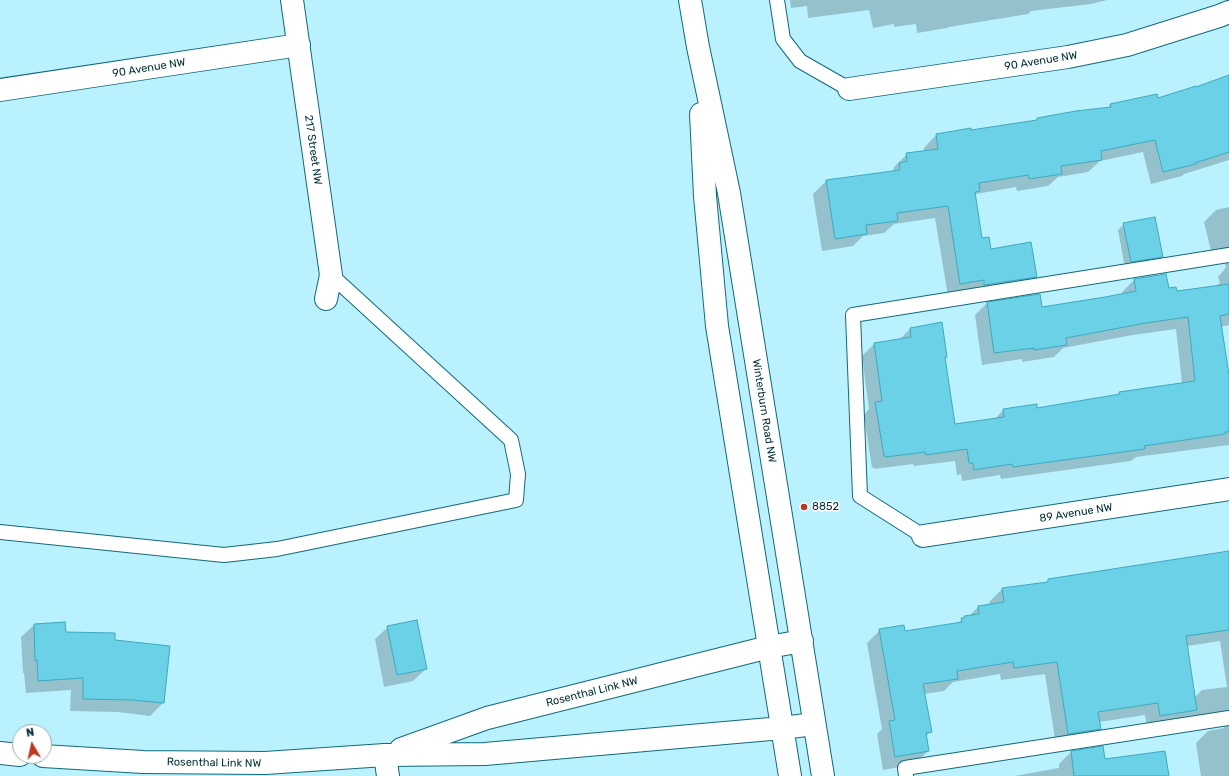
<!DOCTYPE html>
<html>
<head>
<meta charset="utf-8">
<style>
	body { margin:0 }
	#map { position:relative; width:1229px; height:776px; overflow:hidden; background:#b9f2fe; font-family:Rubik,sans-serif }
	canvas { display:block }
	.north { position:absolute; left:12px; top:724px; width:40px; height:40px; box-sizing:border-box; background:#fff; border:1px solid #99acaf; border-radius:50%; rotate:351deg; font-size:11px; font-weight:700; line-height:16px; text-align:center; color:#002f37 }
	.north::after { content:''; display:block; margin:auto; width:14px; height:18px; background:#c2361f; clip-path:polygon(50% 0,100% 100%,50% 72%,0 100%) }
</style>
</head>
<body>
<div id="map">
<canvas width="1229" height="776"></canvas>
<div class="north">N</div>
</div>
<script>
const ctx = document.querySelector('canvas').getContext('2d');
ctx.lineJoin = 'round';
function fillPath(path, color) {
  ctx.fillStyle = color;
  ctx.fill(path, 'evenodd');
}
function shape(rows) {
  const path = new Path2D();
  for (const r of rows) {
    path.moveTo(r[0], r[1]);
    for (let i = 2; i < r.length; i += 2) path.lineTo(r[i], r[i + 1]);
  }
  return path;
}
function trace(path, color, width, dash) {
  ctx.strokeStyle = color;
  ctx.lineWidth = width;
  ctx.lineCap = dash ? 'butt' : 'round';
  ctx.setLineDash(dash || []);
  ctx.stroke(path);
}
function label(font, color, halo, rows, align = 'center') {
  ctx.font = font + ' Rubik,sans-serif';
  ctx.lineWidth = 3;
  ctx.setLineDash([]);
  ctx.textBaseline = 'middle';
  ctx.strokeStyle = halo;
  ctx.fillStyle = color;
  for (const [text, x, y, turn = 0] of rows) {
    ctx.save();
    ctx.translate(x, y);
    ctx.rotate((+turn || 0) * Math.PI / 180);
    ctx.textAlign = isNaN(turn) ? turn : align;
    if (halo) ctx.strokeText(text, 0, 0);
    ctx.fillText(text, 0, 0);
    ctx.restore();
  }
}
fillPath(shape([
	[790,0,1107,0,1091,4,1031,11,1028,14,949,27,947,28,917,33,916,24,894,27,894,24,873,28,869,10,808,18,807,6,791,8],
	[1229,76,1229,160,1184,174,1182,176,1151,184,1143,152,1100,161,1088,172,1058,177,1048,186,1017,191,1016,187,976,194,975,196,982,239,990,251,1036,277,1024,289,948,296,935,218,894,224,884,233,863,236,853,246,822,251,813,194,826,181,891,172,894,169,894,167,907,154,924,152,924,148,936,135,1036,121,1037,119,1108,108,1111,105,1157,99,1196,88],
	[1229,207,1229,325,1221,327,1229,380,1229,445,1136,457,1131,461,1001,479,1000,475,962,481,961,474,957,475,955,461,914,466,913,464,874,469,874,467,872,468,864,415,869,409,862,356,874,344,899,340,910,329,946,356,944,358,954,425,994,420,1003,410,1036,409,1116,396,1120,392,1182,383,1176,329,1133,335,1063,348,1054,357,1022,362,1022,359,982,365,975,315,987,303,1039,295,1041,308,1123,295,1122,292,1134,280,1176,292,1216,286,1220,283,1218,277,1224,270,1226,267,1224,262,1213,259,1204,222,1216,210],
	[1124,224,1162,257,1155,263,1125,268,1118,230],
	[1229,552,1229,776,1201,776,1196,743,1208,731,1224,728,1220,722,1193,725,1191,715,1183,723,1147,728,1145,715,1099,722,1099,729,1087,742,1056,746,1045,674,1001,680,1000,674,953,682,944,691,924,694,930,732,926,737,928,751,915,764,883,770,877,734,882,729,867,643,880,630,904,633,957,624,965,617,969,616,978,607,990,605,989,602,1002,589,1045,583,1048,580],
	[1220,641,1227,687,1202,690,1194,698,1187,646],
	[64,623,65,633,114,641,168,647,163,703,150,716,118,712,70,711,71,690,26,693,24,673,23,673,21,637,34,625],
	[388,627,426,669,413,681,384,687,375,639],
	[1071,752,1104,760,1167,776,1015,776,1059,768,1059,764]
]), '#0003');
const building = shape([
	[1229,75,1229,152,1195,163,1196,164,1163,172,1155,140,1101,151,1102,160,1061,166,1062,174,1029,179,1028,175,979,183,980,191,975,192,982,238,989,237,991,249,1031,242,1037,277,984,285,984,280,960,284,948,206,897,213,898,221,866,225,867,234,835,239,826,180,900,170,899,163,907,161,906,153,938,149,936,134,971,128,971,130,1037,120,1037,118,1076,111,1111,107,1110,104,1157,94,1158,98,1196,86,1196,87,1229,75],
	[1155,217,1163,257,1131,262,1123,223,1155,217],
	[1166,274,1169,288,1176,287,1177,291,1229,284,1229,314,1220,316,1229,375,1229,432,1225,432,1225,434,1144,446,1145,449,1013,467,1012,464,974,470,973,463,969,463,967,449,926,455,925,452,886,457,886,456,884,456,875,402,882,401,874,343,911,337,910,328,942,322,947,357,945,357,955,424,1004,417,1003,409,1037,404,1037,408,1120,394,1119,392,1195,381,1188,317,1146,323,1066,338,1067,345,1034,350,1034,348,994,353,987,302,1040,294,1042,307,1105,297,1136,291,1134,279,1166,274],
	[1229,551,1229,630,1186,636,1197,710,1160,716,1158,703,1098,712,1101,729,1068,734,1057,662,1014,668,1013,662,957,671,958,679,923,684,932,732,926,733,929,751,895,757,889,721,895,720,879,629,904,625,905,631,962,622,961,618,964,618,964,616,979,614,978,606,1004,602,1002,588,1048,582,1048,579,1229,551],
	[417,620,427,669,397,675,387,626,417,620],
	[65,622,66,632,115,633,115,640,170,646,164,703,132,700,83,699,83,678,38,681,37,660,35,661,34,624,65,622],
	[1103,746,1105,759,1165,751,1169,776,1074,776,1071,751,1103,746]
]);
fillPath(building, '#6ad1e6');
trace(building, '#3da9bd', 1);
const lane = shape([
	[777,0,783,39,800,61,849,89],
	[0,532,224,555,277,549,516,500,518,474,511,440,331,275],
	[923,536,860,496,853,315,1229,255],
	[906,776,905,768,1229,718]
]);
const street = shape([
	[292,0,331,275,326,299],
	[849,89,1068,57,1127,45,1219,16,1229,12],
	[0,90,299,45],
	[923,536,1229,489],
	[385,755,388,776]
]);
const secondary = shape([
	[690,0,698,47,729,193,823,776],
	[701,114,705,196,717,326,790,776],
	[401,749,487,718,769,647,802,641],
	[0,753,20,755],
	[43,756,143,762,265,763,385,755,485,754,782,728,814,724]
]);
trace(lane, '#116a79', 16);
trace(street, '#116a79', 24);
trace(secondary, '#116a79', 24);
trace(lane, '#fff', 14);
trace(street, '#fff', 22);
trace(secondary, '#fff', 22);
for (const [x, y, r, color] of [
	[804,507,4,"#c2361f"]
]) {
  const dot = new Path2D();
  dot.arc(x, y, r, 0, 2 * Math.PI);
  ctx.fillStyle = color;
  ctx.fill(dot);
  trace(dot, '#fff', 1.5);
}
label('11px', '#002f37', '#fff', [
	["90 Avenue NW",1041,61,-9],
	["90 Avenue NW",149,68,-9],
	["217 Street NW",313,150,82],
	["Winterburn Road NW",764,411,81],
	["89 Avenue NW",1076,513,-9],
	["Rosenthal Link NW",592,692,-14],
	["Rosenthal Link NW",214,763,1]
]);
label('11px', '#002f37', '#fff', [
	["8852",812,507]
], 'left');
</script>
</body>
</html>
